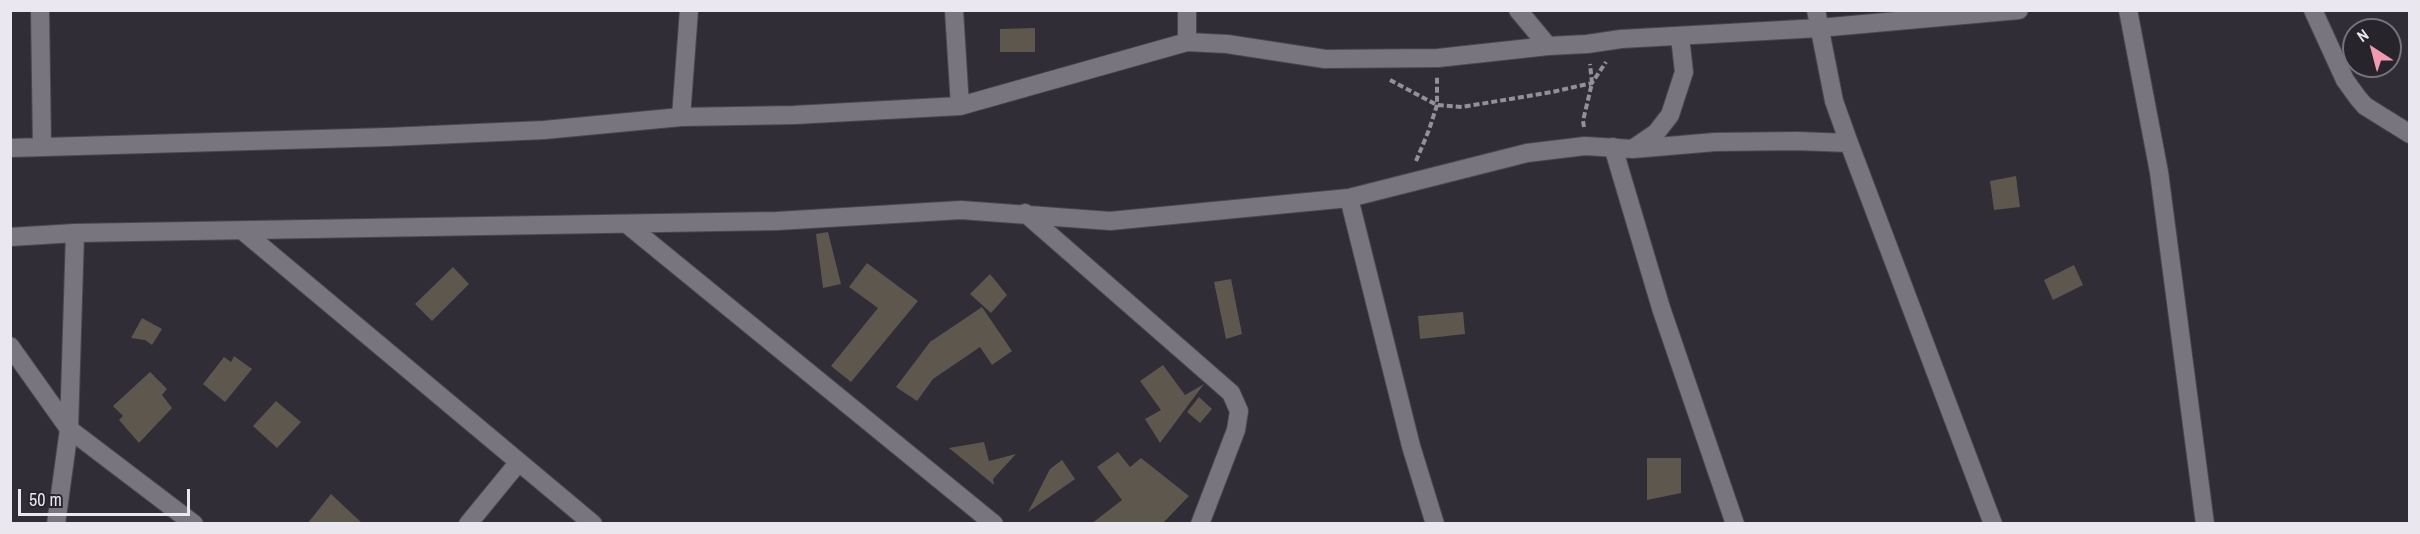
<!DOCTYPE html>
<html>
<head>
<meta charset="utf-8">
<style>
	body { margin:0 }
	#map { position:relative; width:2420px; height:534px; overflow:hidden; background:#302d36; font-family:"Archivo Narrow",sans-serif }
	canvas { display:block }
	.frame { position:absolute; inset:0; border:12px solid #eae8ee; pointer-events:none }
	.north { position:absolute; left:2342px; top:18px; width:60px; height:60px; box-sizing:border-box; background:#27242c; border:2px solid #75727a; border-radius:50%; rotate:324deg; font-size:16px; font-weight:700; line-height:24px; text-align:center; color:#eae8ee }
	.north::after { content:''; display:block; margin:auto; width:21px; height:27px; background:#f29aaf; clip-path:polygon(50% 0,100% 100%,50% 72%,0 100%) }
	.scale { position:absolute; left:18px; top:489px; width:172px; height:27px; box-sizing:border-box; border:3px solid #eae8ee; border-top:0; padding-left:8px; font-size:18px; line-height:21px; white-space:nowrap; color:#eae8ee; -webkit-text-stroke:4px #27242c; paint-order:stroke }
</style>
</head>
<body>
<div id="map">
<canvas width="2420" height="534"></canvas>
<div class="frame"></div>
<div class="north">N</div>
<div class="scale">50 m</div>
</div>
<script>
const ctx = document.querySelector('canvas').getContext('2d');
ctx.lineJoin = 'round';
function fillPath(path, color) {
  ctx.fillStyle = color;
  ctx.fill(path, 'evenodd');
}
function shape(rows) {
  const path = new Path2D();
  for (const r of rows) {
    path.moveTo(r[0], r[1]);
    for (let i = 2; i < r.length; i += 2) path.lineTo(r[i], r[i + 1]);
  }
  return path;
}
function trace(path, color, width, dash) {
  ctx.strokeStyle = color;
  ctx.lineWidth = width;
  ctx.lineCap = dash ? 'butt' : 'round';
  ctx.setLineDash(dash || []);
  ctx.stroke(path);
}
fillPath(shape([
	[1035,28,1035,52,1000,52,1000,29],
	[2016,176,2020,207,1994,210,1990,181],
	[828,232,841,284,823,288,816,234],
	[867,263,918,301,851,382,831,366,878,308,849,287],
	[2074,265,2083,285,2053,300,2044,280],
	[453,267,469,284,432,321,415,304],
	[990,274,1007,295,991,313,970,294],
	[1231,279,1242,334,1226,339,1214,282],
	[982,307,1012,351,992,365,980,347,933,379,917,401,896,387,930,342],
	[1463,312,1465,334,1420,339,1418,316],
	[142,318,162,329,152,345,145,340,131,338],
	[234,356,252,369,225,402,203,384,224,357,231,362],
	[1163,365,1185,395,1204,384,1160,443,1145,419,1161,410,1140,381],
	[150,372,167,389,162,395,172,408,139,443,119,420,123,416,113,406],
	[1199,397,1212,409,1200,423,1187,412],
	[276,401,301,422,277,448,253,426],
	[984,442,989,461,1016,454,993,479,994,485,949,448],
	[1118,452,1130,467,1141,458,1189,496,1162,524,1091,524,1122,500,1097,467],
	[1647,458,1681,458,1681,493,1647,500],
	[1062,460,1075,479,1028,512,1050,469],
	[331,494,363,524,307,524]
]), '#5d574e');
const street = shape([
	[40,10,42,146],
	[954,10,960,106],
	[1518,10,1548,46],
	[2128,10,2159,172,2205,524],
	[2313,10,2345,80,2358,98,2365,106,2410,134],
	[1187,42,1187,10],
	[681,117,689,10],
	[1849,143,1993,524],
	[1613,147,1661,308,1735,524],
	[10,148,388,137,544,130,681,117,794,115,960,106,1187,42,1227,44,1325,59,1438,58,1548,46,1587,44,1621,39,1819,28,2019,10],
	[1634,148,1656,133,1670,115,1684,72,1680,37],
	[1349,198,1411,446,1435,524],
	[1025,213,1231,393,1239,411,1236,430,1200,524],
	[628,225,994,524],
	[243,231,593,524],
	[10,237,75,233,777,221,961,210,1110,221,1349,198,1527,153,1585,146,1633,149,1715,142,1797,141,1849,143,1834,101,1816,10],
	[10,346,69,429,194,524],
	[56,524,69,429,75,233],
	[468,524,518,463]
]);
trace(street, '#4a484f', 20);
trace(shape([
	[1390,80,1437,105,1462,107,1552,92,1592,83,1606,62],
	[1584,127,1583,121,1592,83,1590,64],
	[1416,161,1429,130,1437,105,1437,76]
]), '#939198', 4, [6, 3]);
trace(street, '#79757f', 18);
</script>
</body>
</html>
